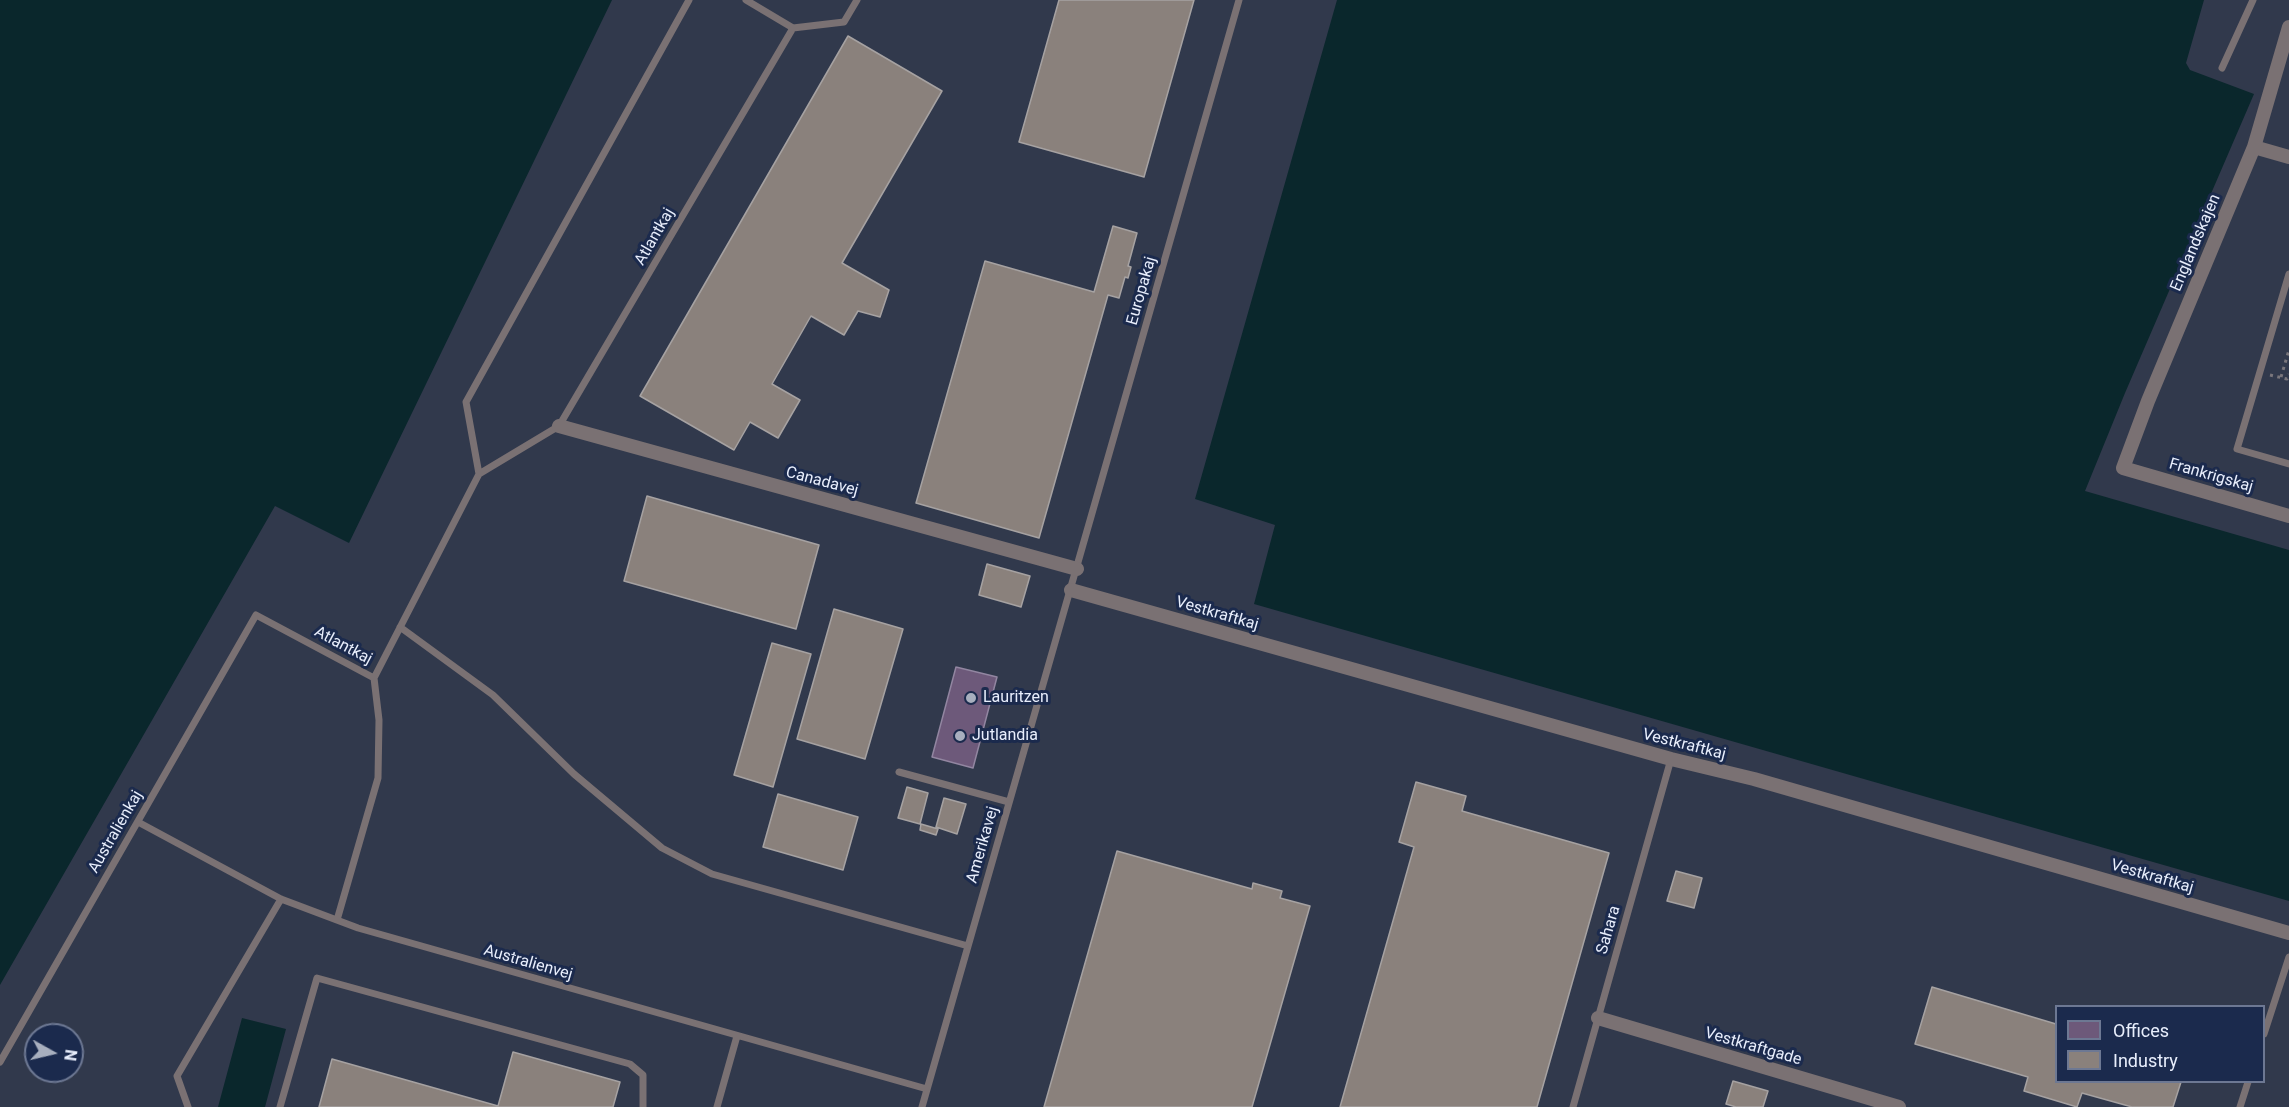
<!DOCTYPE html>
<html>
<head>
<meta charset="utf-8">
<style>
	body { margin:0 }
	#map { position:relative; width:2289px; height:1107px; overflow:hidden; background:#31394c; font-family:Roboto,sans-serif }
	canvas { display:block }
	.legend { position:absolute; left:2055px; top:1005px; width:210px; height:78px; box-sizing:border-box; background:#1b2a4d; border:2px solid #6d7893; margin:0; padding:8px 10px; list-style:none; font-size:18px; color:#e8eefc }
	.legend li { display:flex; align-items:center; gap:12px; height:30px }
	.legend b { width:30px; border:2px solid #6d7893 }
	.north { position:absolute; left:24px; top:1023px; width:60px; height:60px; box-sizing:border-box; background:#1b2a4d; border:2px solid #6d7893; border-radius:50%; rotate:98deg; font-size:16px; font-weight:700; line-height:24px; text-align:center; color:#e8eefc }
	.north::after { content:''; display:block; margin:auto; width:21px; height:27px; background:#a8afbe; clip-path:polygon(50% 0,100% 100%,50% 72%,0 100%) }
</style>
</head>
<body>
<div id="map">
<canvas width="2289" height="1107"></canvas>
<ul class="legend">
<li><b style="height:16px;background:#6d597a"></b>Offices</li>
<li><b style="height:16px;background:#8a817c"></b>Industry</li>
</ul>
<div class="north">N</div>
</div>
<script>
const ctx = document.querySelector('canvas').getContext('2d');
ctx.lineJoin = 'round';
function fillPath(path, color) {
  ctx.fillStyle = color;
  ctx.fill(path, 'evenodd');
}
function shape(rows) {
  const path = new Path2D();
  for (const r of rows) {
    path.moveTo(r[0], r[1]);
    for (let i = 2; i < r.length; i += 2) path.lineTo(r[i], r[i + 1]);
  }
  return path;
}
function trace(path, color, width, dash) {
  ctx.strokeStyle = color;
  ctx.lineWidth = width;
  ctx.lineCap = dash ? 'butt' : 'round';
  ctx.setLineDash(dash || []);
  ctx.stroke(path);
}
function label(font, color, halo, rows, align = 'center') {
  ctx.font = font + ' Roboto,sans-serif';
  ctx.lineWidth = 6;
  ctx.setLineDash([]);
  ctx.textBaseline = 'middle';
  ctx.strokeStyle = halo;
  ctx.fillStyle = color;
  for (const [text, x, y, turn = 0] of rows) {
    ctx.save();
    ctx.translate(x, y);
    ctx.rotate((+turn || 0) * Math.PI / 180);
    ctx.textAlign = isNaN(turn) ? turn : align;
    if (halo) ctx.strokeText(text, 0, 0);
    ctx.fillText(text, 0, 0);
    ctx.restore();
  }
}
fillPath(shape([
	[0,0,612,0,349,543,275,506,0,985],
	[1337,0,2204,0,2186,63,2190,70,2254,94,2125,393,2085,491,2289,550,2289,901,1254,604,1275,525,1195,499],
	[242,1018,286,1029,265,1107,218,1107]
]), '#0a272c');
const offices = shape([
	[956,667,997,677,973,768,932,757,956,667]
]);
fillPath(offices, '#6d597a');
trace(offices, '#9286a1', 1.5);
const industry = shape([
	[1059,0,1194,0,1144,177,1019,142,1059,0],
	[848,36,942,91,842,263,889,290,880,317,858,311,844,335,811,316,772,384,800,400,778,438,750,422,734,450,640,396,848,36],
	[1113,226,1137,233,1128,266,1131,267,1128,278,1125,277,1119,298,1108,295,1039,538,916,503,985,261,1094,292,1113,226],
	[647,496,819,545,796,629,624,581,647,496],
	[987,564,1030,576,1021,607,979,595,987,564],
	[834,609,903,629,865,759,797,739,834,609],
	[772,643,811,654,773,787,734,775,772,643],
	[1416,782,1466,796,1462,811,1609,853,1537,1107,1340,1107,1414,847,1399,842,1416,782],
	[907,787,928,793,920,824,898,818,907,787],
	[778,794,858,817,843,870,763,847,778,794],
	[944,798,966,804,957,834,936,827,944,798],
	[921,824,938,829,936,835,920,830,921,824],
	[1117,851,1252,889,1253,883,1282,891,1280,898,1310,906,1252,1107,1044,1107,1117,851],
	[1676,871,1702,878,1694,908,1667,901,1676,871],
	[1932,987,2056,1024,2056,1082,2181,1082,2173,1107,2132,1107,2082,1093,2077,1107,2024,1091,2028,1077,1915,1044,1932,987],
	[513,1052,620,1082,613,1107,319,1107,332,1059,498,1106,513,1052],
	[1733,1081,1768,1091,1763,1107,1736,1107,1726,1104,1733,1081]
]);
fillPath(industry, '#8a817c');
trace(industry, '#a6a2a2', 1.5);
trace(shape([
	[2270,375,2287,379,2289,374],
	[2281,377,2289,350]
]), '#79767c', 3, [3, 4.5]);
trace(shape([
	[793,28,844,22,857,0],
	[2222,68,2253,0],
	[2289,274,2237,449,2289,464],
	[479,474,466,402,689,0],
	[400,627,493,695,574,774,662,848,712,874,968,946],
	[899,772,1009,802],
	[138,822,281,899,358,928,927,1089],
	[337,920,378,778,379,720,374,678],
	[2264,1034,2289,957],
	[0,1062,256,615,374,678,479,474,559,426,793,28,746,0],
	[188,1107,177,1076,281,899],
	[280,1107,317,978,630,1064,643,1075,643,1107],
	[717,1107,737,1036],
	[922,1107,1239,0],
	[1573,1107,1671,759],
	[2240,1107,2248,1082]
]), '#7a7173', 7);
trace(shape([
	[2289,27,2254,147,2148,401,2123,468,2289,516],
	[2254,147,2289,157],
	[559,426,1077,569],
	[1071,590,1671,759,1754,779,2289,933],
	[1598,1018,1899,1107]
]), '#7a7173', 14);
for (const [x, y, r, color] of [
	[971,698,6,"#a8afbe"],
	[960,736,6,"#a8afbe"]
]) {
  const dot = new Path2D();
  dot.arc(x, y, r, 0, 2 * Math.PI);
  ctx.fillStyle = color;
  ctx.fill(dot);
  trace(dot, '#1b2a4d', 2);
}
label('16px', '#e8eefc', '#1b2a4d', [
	["Atlantkaj",655,237,-60],
	["Englandskajen",2196,243,-67],
	["Europakaj",1142,291,-74],
	["Frankrigskaj",2211,476,16],
	["Canadavej",822,482,15],
	["Vestkraftkaj",1217,614,16],
	["Atlantkaj",343,646,28],
	["Vestkraftkaj",1684,745,14],
	["Australienkaj",116,832,-60],
	["Amerikavej",983,845,-74],
	["Vestkraftkaj",2152,877,16],
	["Sahara",1609,930,-74],
	["Australienvej",528,963,16],
	["Vestkraftgade",1753,1047,16]
]);
label('16px', '#e8eefc', '#1b2a4d', [
	["Lauritzen",983,698],
	["Jutlandia",972,736]
], 'left');
</script>
</body>
</html>
